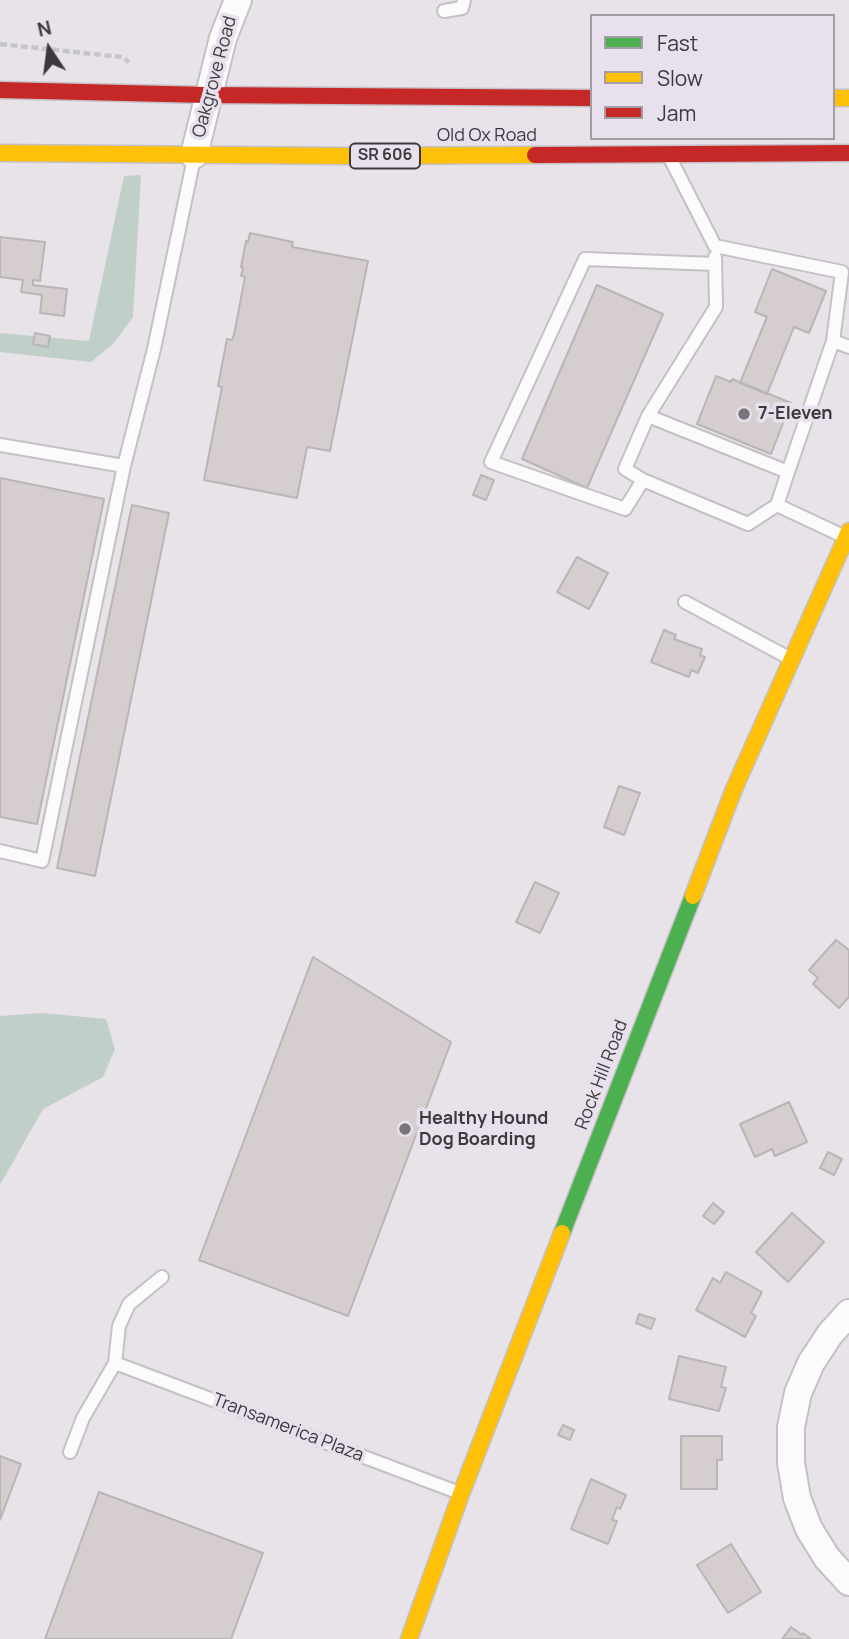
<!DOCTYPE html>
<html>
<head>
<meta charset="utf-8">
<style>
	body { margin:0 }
	#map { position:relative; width:849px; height:1639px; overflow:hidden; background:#e7e3e9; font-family:Manrope,sans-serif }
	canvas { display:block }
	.legend { position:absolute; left:590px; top:14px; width:245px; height:126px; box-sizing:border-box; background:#e8e0ec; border:2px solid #a39da6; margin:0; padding:9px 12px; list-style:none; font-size:21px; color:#3c393d }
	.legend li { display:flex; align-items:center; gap:14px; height:35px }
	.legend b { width:35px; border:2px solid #a39da6 }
	.north { position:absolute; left:14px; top:14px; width:70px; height:70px; -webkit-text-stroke:5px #e8e0ec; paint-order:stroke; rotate:347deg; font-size:19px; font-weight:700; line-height:28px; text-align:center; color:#3c393d }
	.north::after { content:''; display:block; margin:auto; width:24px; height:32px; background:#3c393d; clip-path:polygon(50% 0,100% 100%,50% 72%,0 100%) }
</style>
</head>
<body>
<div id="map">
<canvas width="849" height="1639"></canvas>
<ul class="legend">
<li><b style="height:9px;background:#4caf50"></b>Fast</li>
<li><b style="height:9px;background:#ffc107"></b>Slow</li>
<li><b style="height:9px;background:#c62828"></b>Jam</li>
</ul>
<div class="north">N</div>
</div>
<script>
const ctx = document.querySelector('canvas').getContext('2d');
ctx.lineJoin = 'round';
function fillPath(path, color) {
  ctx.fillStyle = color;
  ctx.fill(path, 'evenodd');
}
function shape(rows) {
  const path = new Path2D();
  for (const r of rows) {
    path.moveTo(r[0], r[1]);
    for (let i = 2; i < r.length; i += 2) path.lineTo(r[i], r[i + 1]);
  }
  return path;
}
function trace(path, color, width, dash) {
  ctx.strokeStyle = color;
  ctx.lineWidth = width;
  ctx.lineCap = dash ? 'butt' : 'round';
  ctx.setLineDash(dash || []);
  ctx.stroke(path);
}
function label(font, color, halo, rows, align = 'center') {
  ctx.font = font + ' Manrope,sans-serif';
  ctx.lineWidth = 7;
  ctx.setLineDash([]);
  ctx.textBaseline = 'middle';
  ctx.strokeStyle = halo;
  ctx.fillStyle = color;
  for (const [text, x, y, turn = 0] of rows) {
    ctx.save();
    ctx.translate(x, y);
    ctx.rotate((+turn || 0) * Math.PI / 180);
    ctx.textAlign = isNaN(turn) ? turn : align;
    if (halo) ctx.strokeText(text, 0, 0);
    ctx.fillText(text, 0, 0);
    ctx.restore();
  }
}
fillPath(shape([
	[141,175,133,317,114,343,91,362,0,352,0,333,89,341,124,176],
	[42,1013,106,1019,115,1049,103,1077,43,1109,0,1185,0,1016]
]), '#c0cfc8');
const building = shape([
	[250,233,293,242,292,247,368,261,330,451,307,447,297,498,204,480,222,387,218,386,227,339,232,340,234,335,245,277,241,276,243,268,241,267,246,241,248,242,250,233],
	[0,237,45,242,40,281,33,280,33,285,67,289,64,316,40,313,42,295,21,292,23,280,0,277,0,237],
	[772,269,826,291,809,333,794,327,767,394,740,383,767,317,755,312,772,269],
	[597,285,663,314,587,488,522,459,597,285],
	[35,333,50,336,48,347,33,344,35,333],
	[716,376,731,382,732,379,791,403,771,454,697,424,716,376],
	[481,475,494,480,486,500,473,495,481,475],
	[0,478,104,499,37,824,0,817,0,478],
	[132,505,169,513,95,876,57,868,132,505],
	[577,557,608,573,589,609,557,592,577,557],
	[664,630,676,635,674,639,702,649,700,655,705,657,698,673,691,670,689,677,651,662,664,630],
	[619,786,640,793,624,835,604,827,619,786],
	[535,882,559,893,540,933,516,922,535,882],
	[836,940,849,950,849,997,839,1008,813,984,818,978,809,970,836,940],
	[313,957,451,1042,348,1316,199,1260,313,957],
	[789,1102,807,1142,775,1156,772,1149,755,1157,740,1124,789,1102],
	[828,1152,842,1159,834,1175,820,1168,828,1152],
	[713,1203,724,1212,714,1224,703,1216,713,1203],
	[792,1213,824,1242,788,1282,756,1252,792,1213],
	[726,1272,762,1292,751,1313,756,1316,745,1337,696,1310,713,1278,720,1283,726,1272],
	[639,1314,655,1319,651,1329,636,1323,639,1314],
	[679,1356,726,1367,721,1387,726,1388,719,1411,669,1399,679,1356],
	[563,1425,574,1430,570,1440,558,1435,563,1425],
	[681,1436,722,1436,722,1460,717,1460,717,1489,681,1489,681,1436],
	[0,1456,21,1464,0,1520,0,1456],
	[591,1479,626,1495,620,1509,617,1507,612,1520,617,1521,608,1544,571,1529,591,1479],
	[99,1492,263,1553,231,1639,45,1639,99,1492],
	[731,1544,761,1592,728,1613,697,1565,731,1544],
	[791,1627,802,1635,803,1633,811,1639,782,1639,791,1627]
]);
fillPath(building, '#d5cdce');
trace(building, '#b9b5b7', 2);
const lane = shape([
	[444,11,462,8,464,0],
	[671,160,715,246,842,272,833,341,788,472],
	[833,341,849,347],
	[648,416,716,307,715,257],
	[0,445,124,466],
	[643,480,625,509,491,462,585,259,715,264],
	[777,505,788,472,648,416,625,469,643,480,748,524,777,505,843,536],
	[685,602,789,658],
	[0,851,42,861,124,466,154,349,194,158],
	[115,1363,457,1492],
	[70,1452,83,1418,115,1363,119,1326,129,1304,162,1277]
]);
const street = shape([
	[194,155,223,38,238,0],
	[849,1313,830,1334,811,1363,798,1393,791,1427,791,1463,797,1498,809,1529,827,1558,849,1582]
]);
const fast = shape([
	[562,1233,693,896]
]);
const slow = shape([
	[833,98,849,98],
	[0,153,346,156,535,155],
	[693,896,734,789,849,531],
	[409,1639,461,1494,562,1233]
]);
const jam = shape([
	[0,90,207,95,592,98],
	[535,155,849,153]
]);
trace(lane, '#c4c0c5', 16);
trace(street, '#c4c0c5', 30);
trace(fast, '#c4c0c5', 19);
trace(slow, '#c4c0c5', 19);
trace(jam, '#c4c0c5', 19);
trace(shape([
	[0,44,122,57,129,62]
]), '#c6c5c7', 4.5, [7, 3.5]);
trace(lane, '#fbfbfc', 12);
trace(street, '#fbfbfc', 26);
trace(fast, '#4caf50', 16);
trace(slow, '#ffc107', 16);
trace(jam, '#c62828', 16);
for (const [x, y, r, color] of [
	[744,414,7,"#787479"],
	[405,1129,7,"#787479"]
]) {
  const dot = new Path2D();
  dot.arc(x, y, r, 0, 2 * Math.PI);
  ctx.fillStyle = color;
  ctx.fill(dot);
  trace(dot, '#e8e0ec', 2.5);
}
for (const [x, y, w] of [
	[385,156,70]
]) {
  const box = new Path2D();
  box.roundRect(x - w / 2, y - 12.5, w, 25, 5);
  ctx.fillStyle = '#e8e0ec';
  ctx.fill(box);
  trace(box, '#3c393d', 2);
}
label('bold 16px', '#3c393d', null, [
	["SR 606",385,156]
]);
label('18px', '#3c393d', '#e8e0ec', [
	["Oakgrove Road",215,77,-75],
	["Old Ox Road",487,136],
	["Rock Hill Road",602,1075,-69],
	["Transamerica Plaza",288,1428,21]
]);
label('bold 18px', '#3c393d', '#e8e0ec', [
	["7-Eleven",758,414],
	["Healthy Hound",419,1119],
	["Dog Boarding",419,1140]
], 'left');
</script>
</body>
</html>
